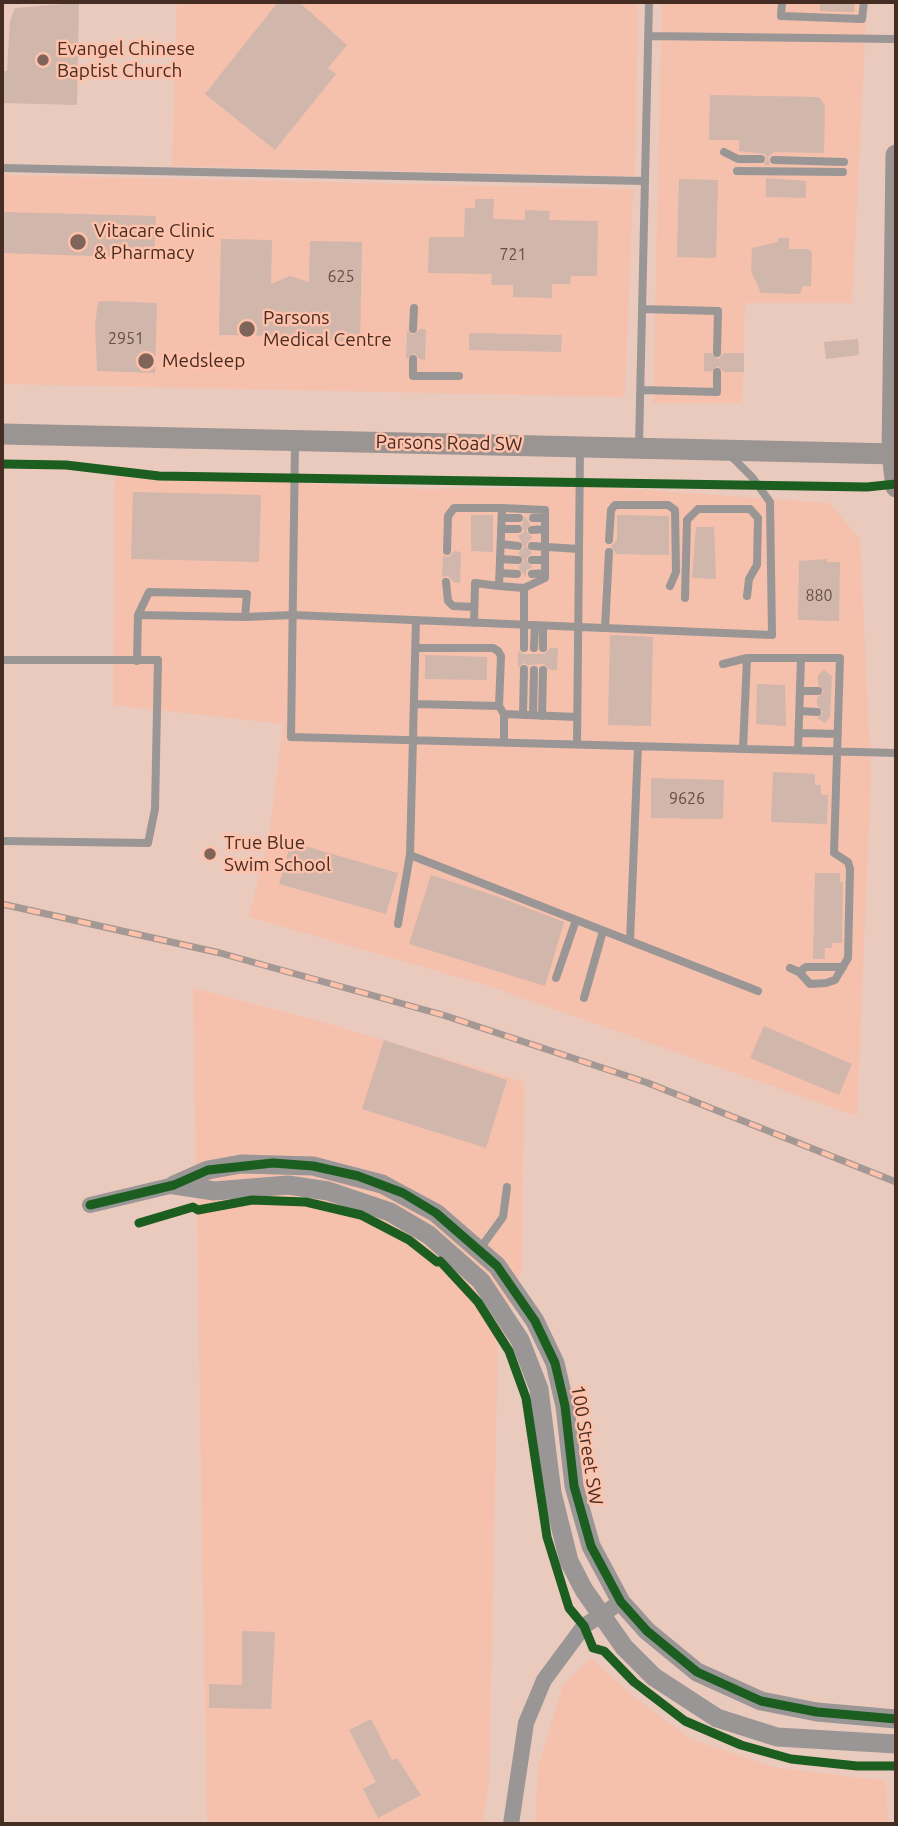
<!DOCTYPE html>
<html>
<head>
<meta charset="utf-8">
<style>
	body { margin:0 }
	#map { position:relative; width:898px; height:1826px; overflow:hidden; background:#ebcabe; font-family:Ubuntu,sans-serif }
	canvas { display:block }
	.frame { position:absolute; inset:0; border:4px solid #452d24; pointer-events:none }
</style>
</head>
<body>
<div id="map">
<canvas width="898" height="1826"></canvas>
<div class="frame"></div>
</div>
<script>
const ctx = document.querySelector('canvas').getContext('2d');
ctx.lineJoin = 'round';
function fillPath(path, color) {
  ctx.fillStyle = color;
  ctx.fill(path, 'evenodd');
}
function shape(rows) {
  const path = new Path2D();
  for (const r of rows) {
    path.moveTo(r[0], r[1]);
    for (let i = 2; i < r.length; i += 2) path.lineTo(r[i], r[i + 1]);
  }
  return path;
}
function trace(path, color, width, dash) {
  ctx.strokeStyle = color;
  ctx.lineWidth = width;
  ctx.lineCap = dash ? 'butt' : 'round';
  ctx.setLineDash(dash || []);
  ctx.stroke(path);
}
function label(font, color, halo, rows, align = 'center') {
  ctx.font = font + ' Ubuntu,sans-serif';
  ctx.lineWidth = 5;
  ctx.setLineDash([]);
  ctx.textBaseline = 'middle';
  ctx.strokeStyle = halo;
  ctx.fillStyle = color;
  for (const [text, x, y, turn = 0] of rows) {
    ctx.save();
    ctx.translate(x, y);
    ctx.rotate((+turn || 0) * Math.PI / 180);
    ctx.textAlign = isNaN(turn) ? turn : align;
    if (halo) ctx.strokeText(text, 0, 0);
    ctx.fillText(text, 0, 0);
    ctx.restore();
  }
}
fillPath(shape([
	[177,2,638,2,635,176,172,166],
	[662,2,867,2,852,303,745,303,742,403,653,403],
	[2,175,633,189,625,397,2,384],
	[115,474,422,489,602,487,829,503,860,539,871,776,857,1116,486,985,249,917,269,837,283,724,113,705],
	[193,988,319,1021,524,1082,522,1269,498,1341,489,1780,483,1824,207,1824],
	[591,1658,632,1695,691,1739,773,1767,886,1781,888,1824,535,1824,538,1767,563,1685]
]), '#f5c0ac');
fillPath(shape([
	[63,2,79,2,77,105,2,103,3,71,7,71,10,21,15,8,63,4],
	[278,2,299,2,347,45,328,68,336,74,275,150,205,94],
	[820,2,855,2,854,12,820,11],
	[710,95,819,97,825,106,824,153,774,152,768,157,770,165,764,165,767,160,765,154,739,151,739,140,709,140],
	[766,178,806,181,806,198,766,197],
	[679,179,718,180,716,258,677,257],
	[475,199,494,199,493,219,525,220,525,210,550,211,549,220,598,221,597,276,571,276,570,284,552,284,552,298,513,297,513,285,491,285,492,274,428,273,429,237,464,237,465,208,475,208],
	[2,212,156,216,154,258,2,253],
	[778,238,789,238,789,249,808,249,812,253,811,286,803,286,800,294,761,293,751,271,752,248,778,242],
	[221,239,272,240,271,284,290,276,309,282,310,241,362,242,360,344,314,337,314,341,297,349,297,345,289,345,289,336,219,335],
	[103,301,157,303,155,373,97,371,95,325,98,302],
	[420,329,426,329,425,360,420,359,414,353,406,359,407,331,413,335],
	[469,333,562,335,561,352,469,350],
	[858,339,859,355,826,359,824,342],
	[704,353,710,353,718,359,724,353,744,353,744,372,724,372,718,366,710,372,704,371],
	[133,492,261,495,259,562,131,559],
	[471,515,493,515,493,552,471,551],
	[617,515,669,516,669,555,616,554,611,546,617,540],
	[525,516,530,524,526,531,532,537,526,545,532,553,526,559,532,567,526,571,526,577,518,567,524,561,518,553,524,547,518,536,524,532,522,524],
	[696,527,714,527,716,579,692,578],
	[454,551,461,552,460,583,453,582,448,576,442,577,443,556,449,557],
	[827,559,827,562,840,562,839,621,798,620,799,561],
	[610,635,653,637,651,726,608,725],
	[550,648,558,648,557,670,550,670,544,664,529,665,523,663,518,668,518,651,523,654,544,654],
	[425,655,487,657,487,680,425,679],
	[824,670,832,676,830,717,825,723,817,718,823,712,817,705,817,698,824,692,818,684,818,675],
	[757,684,785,685,786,726,756,724],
	[773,772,815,774,815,785,821,785,821,795,828,795,827,824,771,822],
	[651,778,724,780,723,819,651,818],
	[291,842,398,873,386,914,279,884],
	[815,873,840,873,840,882,843,882,842,943,832,943,832,948,825,948,825,959,813,959],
	[431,875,496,896,564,922,545,986,409,944],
	[764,1026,852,1064,839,1095,750,1058],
	[384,1040,507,1080,486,1148,362,1109],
	[242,1631,275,1632,271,1709,209,1708,209,1684,242,1685],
	[371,1719,392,1760,397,1758,421,1795,378,1818,363,1789,376,1782,349,1730]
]), '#d1b6ac');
trace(shape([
	[782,2,781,16,862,19,864,2],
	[648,36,896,39],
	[724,152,738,159,761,159],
	[774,160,844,162],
	[2,168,645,181],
	[737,171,843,172],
	[642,309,718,311,717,353],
	[413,329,414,308],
	[413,359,413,376,459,376],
	[641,390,717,392,717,372],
	[295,443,291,737,896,753],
	[639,445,649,2],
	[502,518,519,518],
	[533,518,545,518],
	[501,529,518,529],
	[532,530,545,529],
	[609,540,611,510,615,505,668,505,675,510,676,572,670,586],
	[501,544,518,546],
	[532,546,579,549],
	[447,551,448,516,454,508,502,508],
	[500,559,518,560],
	[532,560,545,560],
	[500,573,517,574],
	[532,574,545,573],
	[446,582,448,601,453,606,474,607],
	[499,586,524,588],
	[685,598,687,520,698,509,750,509,758,518,757,565,749,579,747,596],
	[245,617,247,594,149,592,138,615,245,617,293,615,772,635,770,502,752,477,730,455],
	[474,623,475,583,499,586,502,508,545,510,545,578,524,588,524,648],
	[605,628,609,552],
	[416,648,493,648,498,651,501,656,499,706,504,714],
	[534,648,535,625],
	[543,648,543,626],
	[2,660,158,660,155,809,148,843,2,841],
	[137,661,138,615],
	[723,664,747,658,840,658,834,853,848,862,850,869,848,958,835,980,826,983,810,984,799,972,790,968],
	[800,691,818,691],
	[415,704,499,706],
	[800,711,817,712],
	[523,715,524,669],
	[533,715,534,670],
	[542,716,543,670],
	[799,733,838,734],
	[504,742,504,714,577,717],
	[577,744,580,450],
	[743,749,747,658],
	[798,750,801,658],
	[410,855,758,991],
	[398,924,410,855,416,620],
	[630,941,638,746],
	[799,972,806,967,843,967],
	[556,978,576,920],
	[584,998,603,931],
	[479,1250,503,1217,507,1187]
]), '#999695', 8);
trace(shape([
	[90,1205,174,1185],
	[511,1824,526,1723,544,1680,584,1626,621,1602]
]), '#999695', 16);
trace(shape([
	[174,1185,214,1191,288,1185,328,1191,390,1212,429,1235,481,1281,520,1340,539,1389,552,1493,569,1561,584,1590,624,1647,654,1677,717,1718,777,1737,896,1744],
	[174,1185,208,1170,241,1164,313,1166,382,1184,436,1213,497,1266,535,1321,555,1363,565,1406,574,1486,591,1546,621,1602,647,1631,697,1672,761,1701,817,1712,896,1719]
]), '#999695', 19);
trace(shape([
	[896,155,892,454,896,487],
	[2,434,896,454]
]), '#9a9492', 21);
const rail = shape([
	[2,904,220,953,443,1015,648,1083,896,1182]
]);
trace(rail, '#a49894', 7);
trace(rail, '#ffc1aa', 4.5, [13]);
trace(shape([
	[2,464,66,465,159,476,867,487,896,484],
	[90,1205,174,1185,208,1170,273,1163,313,1166,358,1176,403,1193,436,1213,497,1266,535,1321,555,1363,565,1406,574,1486,591,1546,621,1602,647,1631,697,1672,761,1701,817,1712,896,1719],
	[139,1223,193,1207,198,1210,252,1200,306,1202,361,1215,409,1240,437,1262,440,1261,478,1302,509,1351,526,1398,547,1537,569,1608,584,1626,593,1648,604,1651,634,1682,685,1721,741,1745,791,1759,857,1766,896,1766]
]), '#1b5e20', 9);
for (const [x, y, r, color] of [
	[43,60,7,"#7f645a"],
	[78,242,9,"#7f645a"],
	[247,329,9,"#7f645a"],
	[146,361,9,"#7f645a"],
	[210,854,7,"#7f645a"]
]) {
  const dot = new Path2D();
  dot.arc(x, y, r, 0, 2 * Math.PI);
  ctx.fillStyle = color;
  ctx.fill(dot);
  trace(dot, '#ffc1aa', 2.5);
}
label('16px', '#684f46', null, [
	["721",513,255],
	["625",341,277],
	["2951",126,339],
	["880",819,596],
	["9626",687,799]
]);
label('19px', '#452d24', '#ffc1aa', [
	["Evangel Chinese",57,49],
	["Baptist Church",57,71],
	["Vitacare Clinic",94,231],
	["& Pharmacy",94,253],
	["Parsons",263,318],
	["Medical Centre",263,340],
	["Medsleep",162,361],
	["True Blue",224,843],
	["Swim School",224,865]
], 'left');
label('19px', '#452d24', '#ffc1aa', [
	["Parsons Road SW",449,443,1],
	["100 Street SW",587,1445,81]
]);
</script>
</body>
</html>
